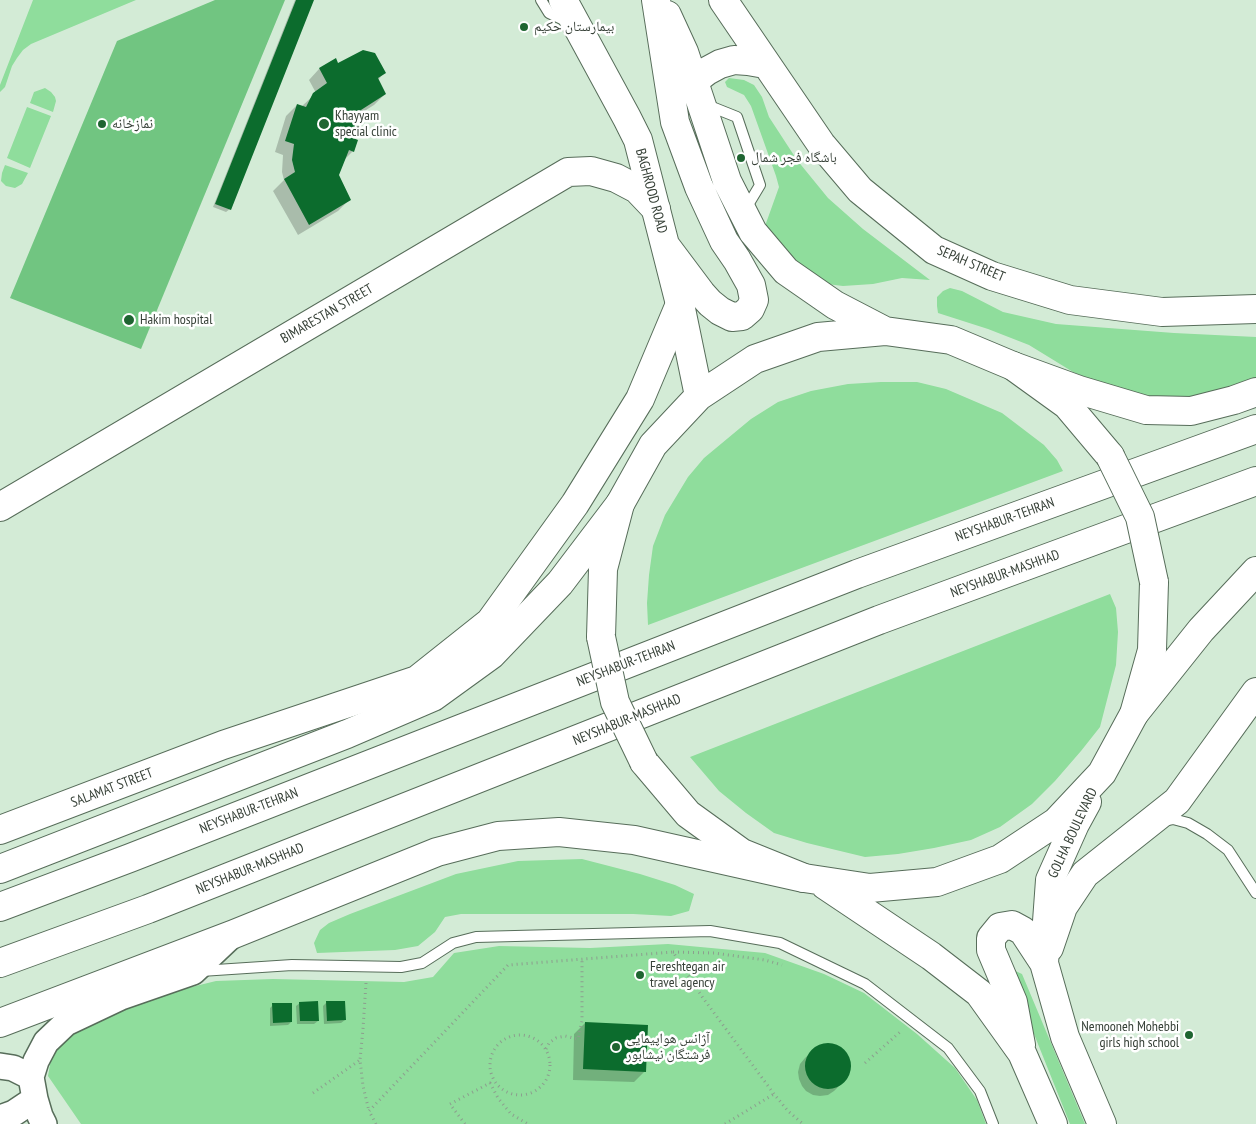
<!DOCTYPE html>
<html>
<head>
<meta charset="utf-8">
<style>
	body { margin:0 }
	canvas { display:block; background:#d3ebd6 }
</style>
</head>
<body>
<canvas width="1256" height="1124"></canvas>
<script>
const ctx = document.querySelector('canvas').getContext('2d');
ctx.lineJoin = 'round';
function fillPath(path, color) {
  ctx.fillStyle = color;
  ctx.fill(path, 'evenodd');
}
function shape(rows) {
  const path = new Path2D();
  for (const r of rows) {
    if (r.length === 3) {
      path.moveTo(r[0] + r[2], r[1]);
      path.arc(r[0], r[1], r[2], 0, 2 * Math.PI);
      continue;
    }
    path.moveTo(r[0], r[1]);
    for (let i = 2; i < r.length; i += 2) path.lineTo(r[i], r[i + 1]);
  }
  return path;
}
function trace(path, color, width, dash) {
  ctx.strokeStyle = color;
  ctx.lineWidth = width;
  ctx.lineCap = dash ? 'butt' : 'round';
  ctx.setLineDash(dash || []);
  ctx.stroke(path);
}
function label(font, color, halo, rows, align = 'center') {
  ctx.font = font + ' "PT Sans Narrow","Noto Naskh Arabic",sans-serif';
  ctx.lineWidth = 5;
  ctx.setLineDash([]);
  ctx.textBaseline = 'middle';
  ctx.strokeStyle = halo;
  ctx.fillStyle = color;
  for (const [text, x, y, turn = 0] of rows) {
    ctx.save();
    ctx.translate(x, y);
    ctx.rotate((+turn || 0) * Math.PI / 180);
    ctx.textAlign = isNaN(turn) ? turn : align;
    if (halo) ctx.strokeText(text, 0, 0);
    ctx.fillText(text, 0, 0);
    ctx.restore();
  }
}
fillPath(shape([
	[33,0,136,0,31,44,23,50,17,58,12,66,5,87,0,92,0,85],
	[729,78,744,80,754,85,762,97,769,117,797,160,828,198,863,229,930,280,902,278,873,284,843,286,819,283,789,261,765,226,779,187,776,176,751,106,744,95,727,87,725,82],
	[45,88,51,92,55,97,56,101,53,112,30,103,34,92],
	[27,107,51,116,30,168,7,158],
	[5,165,28,173,22,184,15,188,6,186,1,181,2,173],
	[950,288,962,291,1003,312,1056,324,1174,333,1256,337,1256,378,1208,397,1136,398,1073,372,1029,345,988,329,938,313,937,306,937,297,943,291],
	[881,382,917,382,946,389,1002,413,1044,445,1057,460,1063,471,648,625,647,603,649,575,653,546,665,515,688,477,704,458,751,419,778,402,811,391,848,384],
	[1110,594,1116,608,1118,632,1116,665,1100,727,1081,751,1055,781,1032,804,1000,827,971,840,934,848,898,854,865,857,807,843,774,833,746,813,719,791,690,757],
	[582,859,640,874,675,885,694,894,689,911,671,916,633,914,461,914,445,917,435,932,418,946,395,950,317,953,314,943,320,930,329,923,350,914,456,874,518,861],
	[668,944,765,953,824,974,864,993,917,1034,955,1068,977,1100,986,1124,81,1124,48,1076,52,1053,74,1030,116,1010,167,993,216,981,273,979,404,982,433,977,454,953,499,946,590,948],
	[1009,968,1022,974,1085,1124,1070,1124,1016,989]
]), '#8fdd9c');
fillPath(shape([
	[215,0,285,0,141,349,10,298,117,41]
]), '#71c581');
fillPath(shape([
	[295,0,312,0,230,209,226,212,213,207],
	[335,60,338,64,385,72,378,80,385,94,374,105,358,115,352,139,353,151,344,160,338,175,349,200,338,211,298,235,273,191,284,180,282,172,283,155,275,152,286,116,297,105,301,107,316,93,309,80,319,69],
	[327,1002,345,1020,341,1023,324,1024,323,1006],
	[300,1003,318,1021,314,1024,297,1024,296,1006],
	[273,1005,291,1022,288,1025,270,1026,270,1008],
	[585,1023,645,1071,634,1082,573,1080,574,1034],
	[825,1044,832,1044,839,1047,844,1051,848,1057,850,1064,850,1071,847,1078,834,1091,828,1095,820,1096,813,1095,806,1091,802,1086,799,1079,798,1072,800,1064,805,1058,818,1046]
]), '#0003');
fillPath(shape([
	[296,0,314,0,231,210,215,204],
	[363,50,375,53,386,73,378,78,386,94,361,110,353,138,358,140,354,152,349,150,339,175,351,200,309,225,284,179,295,172,292,160,294,144,285,141,297,104,306,107,313,93,327,83,319,68,336,58,338,63],
	[318,1001,319,1021,300,1021,299,1002],
	[326,1001,345,1001,346,1020,327,1021],
	[272,1003,292,1003,292,1022,273,1023],
	[585,1022,648,1025,646,1072,583,1069],
	[828,1066,23]
]), '#0c6c2d');
const service = shape([
	[541,0,549,13,568,22],
	[707,105,737,117,760,185,745,210],
	[1162,821,1173,819,1188,823,1207,834,1228,850,1256,893],
	[201,971,292,965,401,967,422,963,453,943,476,937,710,931,780,943,865,984,948,1048,980,1091,993,1124]
]);
const tertiary = shape([
	[0,1066,13,1068,31,1077],
	[0,1118,14,1113,35,1099],
	[44,1124,40,1116,35,1099,31,1077,36,1061,46,1042,66,1023,121,997,193,972,230,937]
]);
const secondary = shape([
	[723,0,821,144,860,190,934,250,992,276,1070,300,1162,312,1256,309],
	[694,81,707,71,720,64,734,60,748,61,765,64],
	[0,507,568,172,591,171,616,178,637,189,656,209],
	[0,830,223,745,417,680,490,622,575,504,640,399,680,304],
	[1049,948,1063,907,1085,874,1177,801,1256,692]
]);
const primary = shape([
	[563,0,627,118,638,140,665,245,680,304,699,396],
	[656,0,675,122,699,187,724,241,737,260,751,285,754,300,750,309,742,316,732,317,720,311,710,303,701,293,665,245],
	[667,15,684,52,727,181,753,232,786,271,835,305,885,331],
	[601,637,603,569,620,504,653,445,699,396,755,359,818,337,885,331,951,340,1013,366,1067,405,1110,456],
	[644,762,688,814,742,853,804,878,870,888,937,882,1000,859,1056,822,1102,773,1134,714,1152,650,1154,582],
	[1087,802,1075,824,1050,880,1044,963,1065,1037,1102,1124],
	[825,885,931,956,979,993,1022,1053,1053,1124],
	[1021,1045,1013,1002,991,950,991,938,1000,927,1012,925,1023,931,1044,963]
]);
const trunk = shape([
	[1013,366,1079,390,1146,410,1191,411,1234,400,1256,392],
	[1134,714,1201,630,1256,571],
	[0,869,347,734,433,697,491,655,560,583,620,504],
	[0,907,130,858,857,574,1256,429],
	[0,963,148,909,879,620,1256,481],
	[0,1023,234,934,437,852,498,836,559,832,634,840,804,878]
]);
trace(service, '#576d5a', 12);
trace(tertiary, '#576d5a', 28);
trace(secondary, '#576d5a', 30);
trace(primary, '#576d5a', 30);
trace(trunk, '#576d5a', 30);
trace(shape([
	[673,952,714,953,765,960,782,965],
	[366,983,363,1029,360,1060,363,1086,369,1111],
	[520,1065,30],
	[546,1049,549,1043,556,1038,565,1036,578,1039,582,1021,582,959],
	[865,1063,900,1032],
	[313,1093,360,1060],
	[376,1124,369,1111,508,965,673,952,703,998,774,1094,788,1111,803,1124],
	[465,1124,450,1104,490,1083,498,1098,511,1114,528,1124],
	[725,1124,774,1094]
]), '#8c9e8e', 3, [1, 4]);
trace(service, '#fff', 10);
trace(tertiary, '#fff', 25);
trace(secondary, '#fff', 28);
trace(primary, '#fff', 28);
trace(trunk, '#fff', 28);
const primaryBridge = shape([
	[1110,456,1140,517,1154,582],
	[601,637,615,702,644,762]
]);
trace(primaryBridge, '#576d5a', 30, []);
trace(primaryBridge, '#fff', 28);
for (const [x, y, r, color] of [
	[524,27,5,"#1f6531"],
	[102,124,5,"#1f6531"],
	[324,124,6,"#1f6531"],
	[741,158,5,"#1f6531"],
	[129,320,6,"#1f6531"],
	[640,975,5,"#1f6531"],
	[1189,1035,5,"#1f6531"],
	[616,1047,5,"#1f6531"]
]) {
  const dot = new Path2D();
  dot.arc(x, y, r, 0, 2 * Math.PI);
  ctx.fillStyle = color;
  ctx.fill(dot);
  trace(dot, '#fff', 2);
}
label('14px', '#364037', '#fff', [
	["بیمارستان حکیم",534,27],
	["Khayyam",335,116],
	["special clinic",335,132],
	["نمازخانه",112,124],
	["باشگاه فجر شمال",751,158],
	["Hakim hospital",140,320],
	["Fereshtegan air",650,967],
	["travel agency",650,983],
	["Nemooneh Mohebbi",1179,1027,"right"],
	["girls high school",1179,1043,"right"],
	["آژانس هواپیمایی",626,1039],
	["فرشتگان نیشابور",626,1055]
], 'left');
label('14px', '#364037', '#fff', [
	["BAGHROOD ROAD",651,191,75],
	["SEPAH STREET",971,264,23],
	["BIMARESTAN STREET",327,314,-30],
	["NEYSHABUR-TEHRAN",1005,520,-20],
	["NEYSHABUR-MASHHAD",1005,574,-20],
	["NEYSHABUR-TEHRAN",626,664,-21],
	["NEYSHABUR-MASHHAD",627,720,-22],
	["SALAMAT STREET",112,788,-21],
	["NEYSHABUR-TEHRAN",249,811,-21],
	["GOLHA BOULEVARD",1073,833,-65],
	["NEYSHABUR-MASHHAD",250,869,-22]
]);
</script>
</body>
</html>
